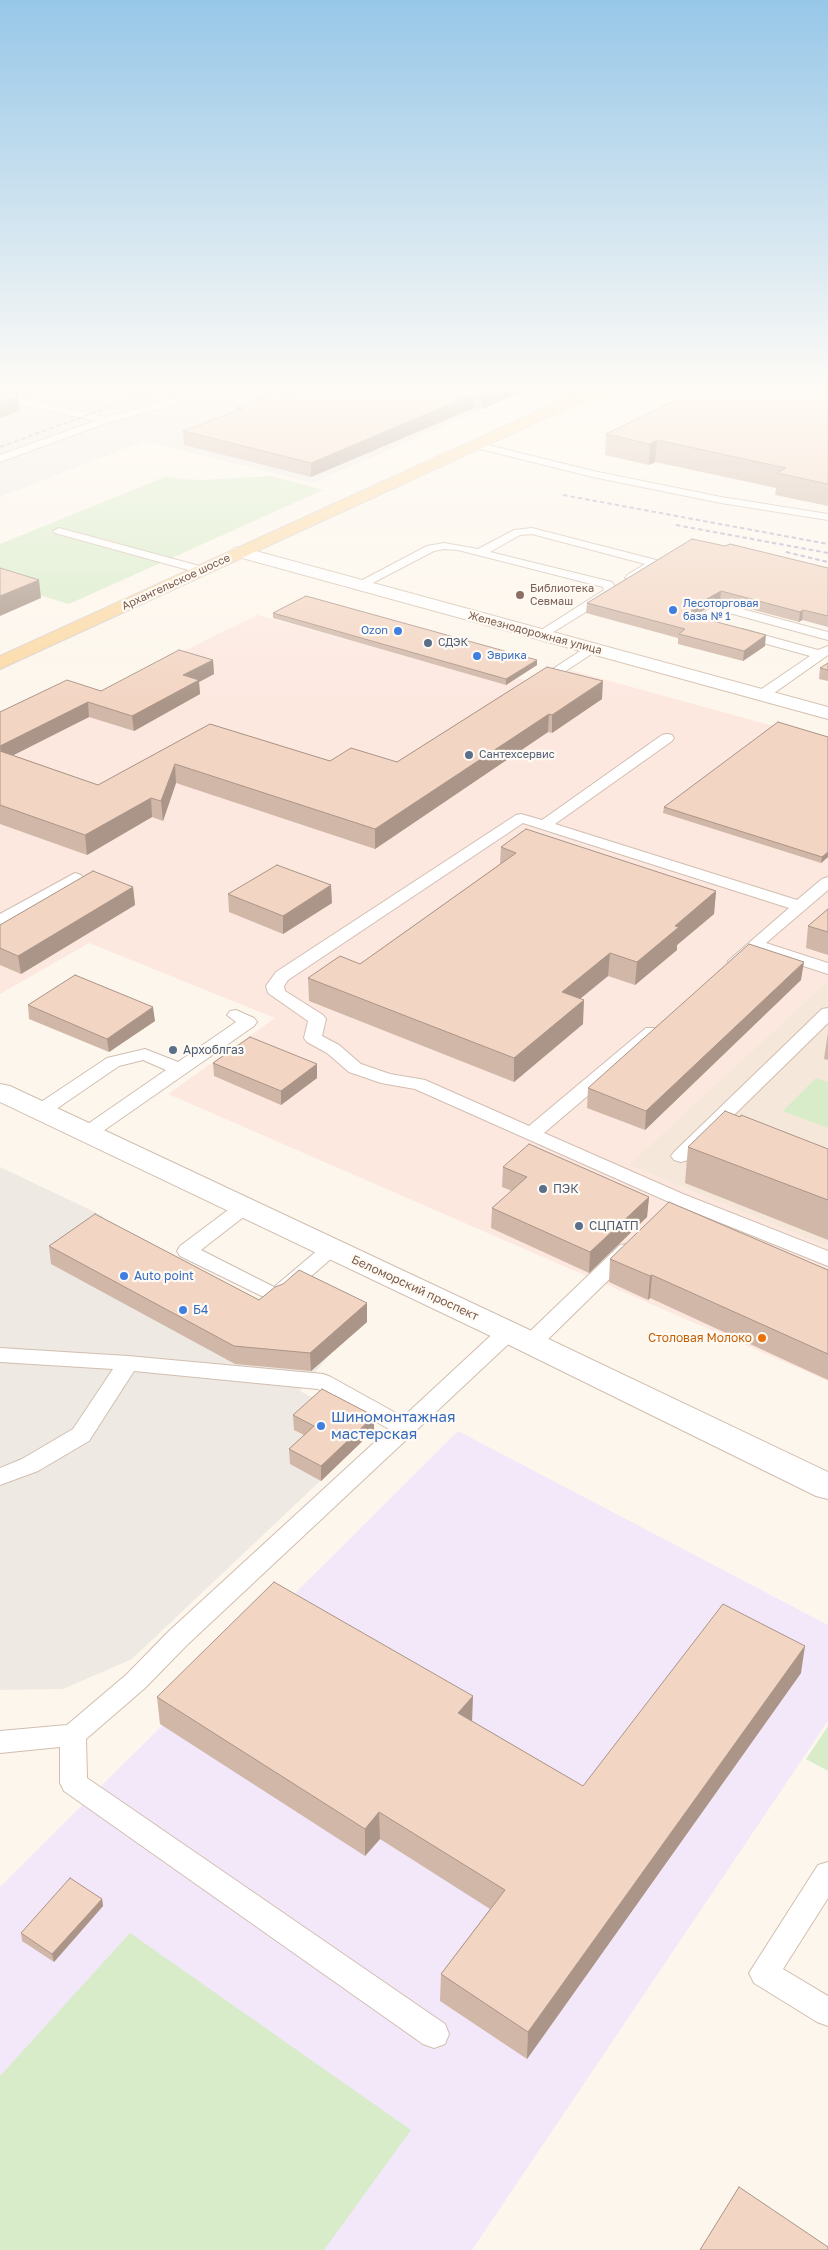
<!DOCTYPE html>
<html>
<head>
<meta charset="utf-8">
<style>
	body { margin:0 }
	canvas { display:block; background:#fdf6ec }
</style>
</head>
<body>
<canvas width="828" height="2250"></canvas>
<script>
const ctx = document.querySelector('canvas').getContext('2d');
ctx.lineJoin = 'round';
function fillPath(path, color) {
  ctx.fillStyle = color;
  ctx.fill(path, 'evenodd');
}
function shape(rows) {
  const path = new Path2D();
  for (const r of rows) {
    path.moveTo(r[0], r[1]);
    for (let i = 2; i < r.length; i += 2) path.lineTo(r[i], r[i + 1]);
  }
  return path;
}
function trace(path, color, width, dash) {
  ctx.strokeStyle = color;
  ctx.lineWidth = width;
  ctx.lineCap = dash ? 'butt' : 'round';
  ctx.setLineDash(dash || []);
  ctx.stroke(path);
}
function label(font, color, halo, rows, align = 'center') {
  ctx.font = font + ' "Golos Text",sans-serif';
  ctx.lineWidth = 4.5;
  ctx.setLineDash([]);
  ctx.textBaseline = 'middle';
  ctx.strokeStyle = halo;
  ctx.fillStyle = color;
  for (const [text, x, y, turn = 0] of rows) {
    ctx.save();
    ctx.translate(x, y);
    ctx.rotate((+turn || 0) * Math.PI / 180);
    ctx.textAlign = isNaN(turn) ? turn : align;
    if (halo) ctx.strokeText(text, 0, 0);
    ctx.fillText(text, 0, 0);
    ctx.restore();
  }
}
fillPath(shape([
	[828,980,828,1247,628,1165]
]), '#f5e8da');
fillPath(shape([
	[258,615,506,684,517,678,547,686,570,670,828,741,828,980,629,1165,828,1247,828,1381,168,1094,275,1018,89,943,0,994,0,723,88,697]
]), '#fde8e0');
fillPath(shape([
	[0,389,528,389,313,483,144,441,0,497],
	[0,1167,103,1216,97,1231,255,1315,297,1287,367,1322,329,1355,300,1391,374,1430,132,1659,63,1689,0,1690]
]), '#efe9e4');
fillPath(shape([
	[458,1431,828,1625,828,1721,472,2250,0,2250,0,1887]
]), '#f3e8fa');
fillPath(shape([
	[271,476,323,490,69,604,0,583,0,544,165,477,200,480],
	[816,1078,828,1082,828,1128,783,1111],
	[828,1726,828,1771,806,1759],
	[130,1933,411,2130,324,2250,0,2250,0,2076]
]), '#d8ecc9');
const service = shape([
	[199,389,214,389,171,406,109,422,0,462,0,455,95,421,0,400,0,394,106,417,165,402,199,389],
	[476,442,593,471,721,497,828,514,828,520,721,503,593,477,472,447,471,445,476,442],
	[59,528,207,568,209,570,203,574,55,533,53,531,59,528],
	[532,528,656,560,658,562,655,567,631,582,625,578,627,575,645,564,532,534,520,535,490,552,612,582,614,585,617,591,615,594,542,639,538,638,536,635,538,632,604,590,603,587,458,550,444,549,434,551,363,588,355,588,353,585,427,546,444,543,478,549,514,530,532,528],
	[720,603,828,632,828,640,722,611,708,620,719,623,721,626,719,629,715,630,694,624,692,621,694,618,720,603],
	[742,629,818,650,828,646,828,655,767,698,757,698,755,695,757,692,810,656,738,636,736,633,742,629],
	[591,644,596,645,597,648,596,651,543,686,533,686,531,683,591,644],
	[667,734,672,735,674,738,672,741,555,824,797,900,822,879,828,877,828,890,766,943,828,963,828,974,757,951,742,965,736,966,730,965,728,961,789,908,523,823,288,980,284,986,285,991,323,1015,326,1019,322,1036,339,1045,361,1064,390,1074,425,1080,529,1126,646,1028,658,1028,661,1032,658,1036,544,1133,683,1194,828,1251,828,1266,669,1202,415,1089,381,1083,349,1072,327,1053,307,1042,304,1038,308,1021,268,993,266,986,276,972,516,815,521,814,542,820,662,735,667,734],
	[75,873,81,875,83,878,81,881,0,926,0,914,75,873],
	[828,1008,828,1023,688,1160,681,1162,674,1160,671,1156,674,1152,822,1009,828,1008],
	[236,1010,254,1018,257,1022,254,1026,93,1138,86,1140,79,1138,77,1134,79,1130,166,1070,143,1060,119,1066,46,1116,39,1118,32,1116,30,1112,32,1108,107,1058,145,1049,178,1062,236,1022,227,1015,230,1011,236,1010],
	[243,1202,250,1204,253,1208,250,1212,201,1250,274,1287,325,1244,332,1243,339,1244,342,1249,283,1301,276,1303,180,1256,177,1251,180,1246,236,1204,243,1202],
	[627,1244,634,1245,637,1250,634,1255,539,1348,531,1350,523,1348,520,1343,523,1338,620,1245,627,1244],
	[508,1325,516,1327,519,1332,516,1337,187,1645,145,1688,86,1739,87,1778,445,2024,449,2034,445,2044,434,2048,423,2044,64,1791,60,1783,60,1747,0,1753,0,1731,67,1725,127,1674,169,1631,389,1429,318,1389,134,1371,89,1441,38,1471,0,1485,0,1468,22,1459,73,1429,113,1369,0,1362,0,1348,128,1356,323,1374,331,1377,403,1417,500,1327,508,1325],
	[828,1862,828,1898,783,1969,828,1996,828,2026,817,2022,754,1983,749,1973,818,1865,828,1862]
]);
const minor = shape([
	[0,1084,10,1086,519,1325,828,1472,828,1499,816,1496,497,1339,0,1102,0,1084]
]);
const secondary = shape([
	[241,547,828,707,828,719,235,556,233,552,235,548,241,547]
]);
const primary = shape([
	[586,389,605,389,603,392,0,669,0,656,586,389]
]);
trace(service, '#d1beb0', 2);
trace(minor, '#d1beb0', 2);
trace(secondary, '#d6c0b0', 2);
trace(primary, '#dad1cd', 2);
fillPath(service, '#fff');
fillPath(minor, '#fff');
fillPath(secondary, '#fff');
fillPath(primary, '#fbd9a5');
trace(shape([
	[0,447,158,389],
	[563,495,828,544],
	[676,525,828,553],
	[786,552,828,562]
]), '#b9a8c9', 2, [4.5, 3]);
fillPath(shape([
	[528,389,482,409,474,408,311,477,184,445,183,431,237,411,237,408,294,396],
	[828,389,828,506,775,495,776,488,655,462,649,465,605,455,606,434],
	[828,568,828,627,802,620,799,622,720,601,694,616,765,646,743,661,678,644,678,638,586,613,587,603],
	[273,613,537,665,506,685,273,618],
	[213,660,214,674,199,682,200,694,134,731,89,717,13,755,98,785,210,724,330,761,397,762,547,667,602,699,552,733,548,732,375,849,176,783,163,821,152,817,87,855,0,824,0,712,101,691],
	[828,663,828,681,819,679,820,668],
	[828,737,828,857,821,863,663,813,664,807],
	[501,847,716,891,714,914,677,945,677,950,635,985,608,976,580,999,583,1024,514,1082,309,1001,308,978,360,964,500,864],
	[133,887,135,905,21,974,0,965,0,925],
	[228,894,332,903,283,934,229,912],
	[828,909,828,955,806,948,808,926],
	[801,980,645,1130,587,1108,588,1088],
	[28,1005,155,1021,109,1052,29,1019],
	[828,1032,828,1060,824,1059],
	[213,1063,317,1064,317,1078,281,1105,214,1076],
	[688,1147,828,1149,828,1240,685,1183],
	[503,1167,649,1197,647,1217,589,1273,491,1228,492,1208,512,1191,502,1187],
	[49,1246,259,1300,367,1303,367,1322,311,1371,235,1364,51,1264],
	[610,1259,828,1270,828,1380,650,1298,648,1300,609,1282],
	[293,1415,374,1430,321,1481,290,1464,289,1449,304,1435,294,1430],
	[801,1673,527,2059,440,2001,441,1974,490,1909,380,1839,365,1856,160,1724,157,1697,472,1721,583,1786],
	[102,1899,103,1906,54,1962,22,1941,21,1933]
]), '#d1b7a8');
fillPath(shape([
	[498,389,528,389,482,409,482,396],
	[474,394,474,408,311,477,311,463],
	[18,396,20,411,0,418,0,402],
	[657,440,655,462,649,465,650,444],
	[39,580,41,598,0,616,0,596],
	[721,591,720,601,693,616,691,612,694,606],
	[803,610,802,620,799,622,800,612],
	[766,635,765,646,743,661,744,651],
	[213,660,214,674,199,682,200,694,134,731,132,716,183,675],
	[537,660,537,665,506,685,506,679],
	[603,681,602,699,552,733,552,715],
	[88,702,89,717,2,761,0,746],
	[549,714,548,732,375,849,375,829],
	[175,764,176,783,163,821,161,801],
	[151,798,152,817,87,855,85,835],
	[828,852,828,857,821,863,822,857],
	[331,885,332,903,283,934,283,916],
	[133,887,135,905,21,974,18,956],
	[716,891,714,914,677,945,677,950,635,985,637,962,675,926],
	[610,953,608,976,560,1015,562,992],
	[804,962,801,980,645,1130,646,1111],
	[584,1000,583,1024,514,1082,514,1058],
	[153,1007,155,1021,109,1052,107,1039],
	[317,1064,317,1078,281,1105,281,1091],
	[649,1197,647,1217,589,1273,590,1252],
	[652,1275,650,1298,648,1300,650,1276],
	[367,1303,367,1322,311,1371,310,1353],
	[374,1416,374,1430,321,1481,321,1466],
	[805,1646,801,1673,527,2059,528,2032],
	[473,1696,472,1723,458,1713],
	[379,1812,380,1839,365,1856,365,1829],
	[102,1899,103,1906,54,1962,52,1954]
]), '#aa9588');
const building = shape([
	[309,389,384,389,401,392,409,389,498,389,482,396,474,394,311,463,183,431,242,409,237,408,277,392,294,396,309,389],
	[698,389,828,389,828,484,777,473,786,468,657,440,650,444,606,434,698,389],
	[0,391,18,396,0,402,0,391],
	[692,539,725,546,730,544,828,568,828,616,803,610,800,612,721,591,694,606,691,612,694,616,766,635,744,651,679,634,685,629,587,603,692,539],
	[0,568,39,580,0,596,0,568],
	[306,596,537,660,506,679,273,613,306,596],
	[179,650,213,660,183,675,199,680,132,716,88,702,0,746,0,712,67,680,101,691,179,650],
	[828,663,828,670,820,668,828,663],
	[547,667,603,681,552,715,549,714,375,829,175,764,161,801,151,798,85,835,0,805,0,751,98,785,210,724,330,761,351,748,397,762,547,667],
	[778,722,828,737,828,852,822,857,664,807,778,722],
	[526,829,716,891,675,926,679,927,637,962,610,953,562,992,584,1000,514,1058,308,978,340,956,360,964,516,853,501,847,526,829],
	[277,865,331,885,283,916,228,894,277,865],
	[93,871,133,887,18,956,0,948,0,925,93,871],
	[828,909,828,932,808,926,828,909],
	[749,944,804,962,646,1111,588,1088,749,944],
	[75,975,153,1007,107,1039,28,1005,75,975],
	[250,1037,317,1064,281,1091,213,1063,250,1037],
	[725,1111,740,1117,741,1115,828,1149,828,1200,688,1147,725,1111],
	[529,1144,649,1197,590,1252,492,1208,527,1177,503,1167,529,1144],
	[669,1202,828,1270,828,1354,652,1275,650,1276,610,1259,669,1202],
	[95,1214,259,1300,275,1287,283,1284,299,1270,367,1303,310,1353,234,1346,49,1246,95,1214],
	[322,1389,374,1416,321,1466,289,1449,314,1426,293,1415,322,1389],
	[274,1582,473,1696,458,1713,583,1786,723,1604,805,1646,528,2032,441,1974,505,1890,379,1812,365,1829,157,1697,274,1582],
	[70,1878,102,1899,52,1954,21,1933,70,1878],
	[739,2187,828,2247,828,2250,700,2250,739,2187]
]);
fillPath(building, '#f3d5c3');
trace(building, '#aa9588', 1);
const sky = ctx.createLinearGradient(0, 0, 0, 704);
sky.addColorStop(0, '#97c7e8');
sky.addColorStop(0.55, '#fefbf6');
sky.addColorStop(1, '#fefbf600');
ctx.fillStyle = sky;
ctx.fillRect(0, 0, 828, 704);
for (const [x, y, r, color] of [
	[520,595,5,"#8d6e63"],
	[673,610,5,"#3f7fe0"],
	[398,631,5,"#3f7fe0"],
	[428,643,5,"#5c6f8a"],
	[477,656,5,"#3f7fe0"],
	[469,755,5,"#5c6f8a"],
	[173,1050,5,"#5c6f8a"],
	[543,1189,5,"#5c6f8a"],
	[579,1226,5,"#5c6f8a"],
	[124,1276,5,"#3f7fe0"],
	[183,1310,5,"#3f7fe0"],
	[762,1338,5,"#e8710a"],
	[321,1426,5,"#3f7fe0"]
]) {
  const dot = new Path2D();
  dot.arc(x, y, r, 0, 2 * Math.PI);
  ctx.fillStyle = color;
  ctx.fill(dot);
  trace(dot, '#fffaf3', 2);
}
label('11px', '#7a5c4d', '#fffaf3', [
	["Архангельское шоссе",176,582,-25],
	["Железнодорожная улица",535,633,15]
]);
label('11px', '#785e54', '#fffaf3', [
	["Библиотека",530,589],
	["Севмаш",530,602]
], 'left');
label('11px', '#366cbe', '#fffaf3', [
	["Лесоторговая",683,604],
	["база № 1",683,617],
	["Ozon",388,631,"right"],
	["Эврика",487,656]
], 'left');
label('11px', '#4e5e75', '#fffaf3', [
	["СДЭК",438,643],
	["Сантехсервис",479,755]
], 'left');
label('12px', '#4e5e75', '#fffaf3', [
	["Архоблгаз",183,1050],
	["ПЭК",553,1189],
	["СЦПАТП",589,1226]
], 'left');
label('12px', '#366cbe', '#fffaf3', [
	["Auto point",134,1276],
	["Б4",193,1310]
], 'left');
label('12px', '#7a5c4d', '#fffaf3', [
	["Беломорский проспект",415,1288,25]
]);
label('12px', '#c56008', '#fffaf3', [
	["Столовая Молоко",752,1338]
], 'right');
label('15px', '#366cbe', '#fffaf3', [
	["Шиномонтажная",331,1417],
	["мастерская",331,1434]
], 'left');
</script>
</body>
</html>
